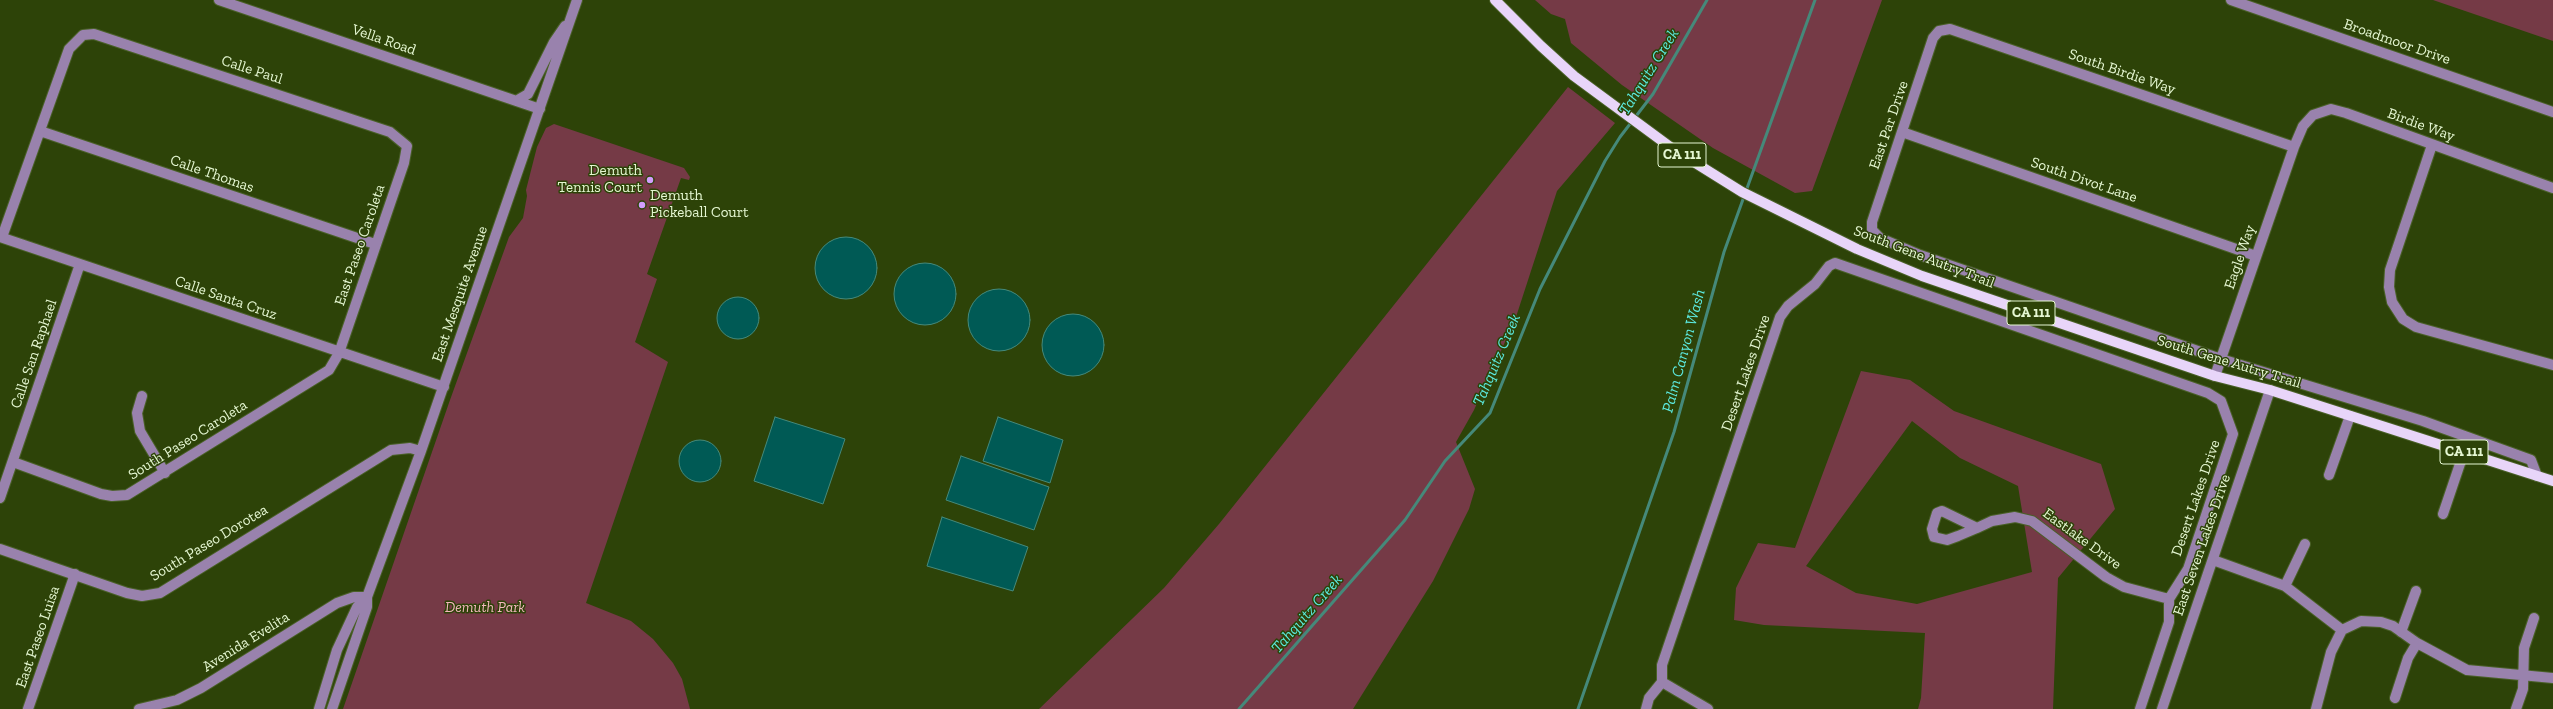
<!DOCTYPE html>
<html>
<head>
<meta charset="utf-8">
<style>
	body { margin:0 }
	canvas { display:block; background:#2d4308 }
</style>
</head>
<body>
<canvas width="2553" height="709"></canvas>
<script>
const ctx = document.querySelector('canvas').getContext('2d');
ctx.lineJoin = 'round';
function fillPath(path, color) {
  ctx.fillStyle = color;
  ctx.fill(path, 'evenodd');
}
function shape(rows) {
  const path = new Path2D();
  for (const r of rows) {
    if (r.length === 3) {
      path.moveTo(r[0] + r[2], r[1]);
      path.arc(r[0], r[1], r[2], 0, 2 * Math.PI);
      continue;
    }
    path.moveTo(r[0], r[1]);
    for (let i = 2; i < r.length; i += 2) path.lineTo(r[i], r[i + 1]);
  }
  return path;
}
function trace(path, color, width, dash) {
  ctx.strokeStyle = color;
  ctx.lineWidth = width;
  ctx.lineCap = dash ? 'butt' : 'round';
  ctx.setLineDash(dash || []);
  ctx.stroke(path);
}
function label(font, color, halo, rows, align = 'center') {
  ctx.font = font + ' "Zilla Slab",serif';
  ctx.lineWidth = 3;
  ctx.setLineDash([]);
  ctx.textBaseline = 'middle';
  ctx.strokeStyle = halo;
  ctx.fillStyle = color;
  for (const [text, x, y, turn = 0] of rows) {
    ctx.save();
    ctx.translate(x, y);
    ctx.rotate((+turn || 0) * Math.PI / 180);
    ctx.textAlign = isNaN(turn) ? turn : align;
    if (halo) ctx.strokeText(text, 0, 0);
    ctx.fillText(text, 0, 0);
    ctx.restore();
  }
}
fillPath(shape([
	[1535,0,1882,0,1812,191,1795,193,1713,148,1622,85,1571,43,1565,19,1551,14],
	[2433,0,2553,0,2553,41],
	[1568,87,1615,123,1557,191,1515,320,1474,410,1456,442,1475,489,1469,509,1433,581,1353,709,1039,709,1164,588,1219,524],
	[554,124,684,168,690,177,689,180,681,178,647,274,657,279,635,342,668,362,586,603,631,621,653,639,673,663,682,679,690,709,343,709,450,400,509,237,523,218,527,196,526,190,537,147,546,128],
	[1861,371,1910,380,1954,411,2101,464,2115,509,2058,578,2053,709,1918,709,1921,698,1925,633,1764,625,1734,620,1736,588,1758,543,1795,548],
	[1912,421,1960,458,2018,486,2032,572,1917,604,1856,593,1806,566]
]), '#753a46');
const water = shape([
	[846,268,31],
	[925,294,31],
	[999,320,31],
	[738,318,21],
	[1073,345,31],
	[775,417,845,439,823,504,754,481,775,417],
	[998,417,1063,440,1050,483,983,461,998,417],
	[700,461,21],
	[961,456,1049,487,1034,530,946,500,961,456],
	[942,517,1028,547,1013,591,927,566,942,517]
]);
fillPath(water, '#005a55');
trace(water, '#45897a', 1);
trace(shape([
	[1239,709,1405,520,1445,461,1490,413,1540,289,1605,161,1620,137,1653,94,1707,0],
	[1578,709,1674,432,1724,252,1815,0]
]), '#45897a', 3);
const minor = shape([
	[219,0,540,109],
	[2231,0,2553,112],
	[516,101,528,94,554,42,565,26],
	[40,131,375,244],
	[1902,132,2256,256],
	[2432,145,2390,270,2389,287,2392,302,2403,319,2416,327,2553,365],
	[2294,147,1950,29,1939,31,1933,38,1872,222,1872,230,1880,238,1920,255,2221,359,2423,421,2531,460,2537,476],
	[0,237,444,387],
	[2,237,69,49,83,35,94,34,390,132,407,146,404,163,339,353,329,370,127,495,112,496,101,494,13,462],
	[2215,376,2294,147,2303,126,2313,115,2331,109,2346,113,2553,188],
	[142,396,137,413,140,431,165,473],
	[2329,475,2350,416],
	[0,498,80,264],
	[2443,514,2464,452],
	[1977,528,1942,511,1937,513,1932,529,1934,537,1947,540,1958,536,1977,528,1992,521,2015,517,2032,521,2106,577,2124,587,2169,599],
	[0,549,127,593,142,596,160,593,391,450,410,448,421,451],
	[2213,560,2285,586,2342,630,2361,621,2381,622,2393,626,2417,643,2467,670,2553,678],
	[2285,586,2305,544],
	[2401,632,2416,591],
	[1662,682,1708,709],
	[2395,698,2408,658,2417,643],
	[28,709,75,574],
	[139,709,177,700,201,688,337,603,354,597,367,597],
	[319,709,337,650,357,607,367,597],
	[332,709,367,607,367,597,421,451,577,0],
	[1646,709,1649,698,1662,682,1662,665,1780,317,1788,306,1815,284,1829,266,1835,263,2208,393,2221,401,2233,434,2188,569,2169,599,2169,622,2140,709],
	[2162,709,2270,390],
	[2316,709,2331,652,2342,630],
	[2516,709,2523,689,2524,648,2534,618]
]);
const major = shape([
	[1495,0,1541,46,1574,76,1673,149,1742,192,1857,249,1922,276,2215,376,2270,390,2553,481]
]);
trace(minor, '#4a6028', 12);
trace(major, '#4a6028', 12);
trace(minor, '#9982ad', 10);
trace(major, '#e8d5f9', 10);
for (const [x, y, r, color] of [
	[650,180,4,"#d29dfd"],
	[642,205,4,"#d29dfd"]
]) {
  const dot = new Path2D();
  dot.arc(x, y, r, 0, 2 * Math.PI);
  ctx.fillStyle = color;
  ctx.fill(dot);
  trace(dot, '#2d4308', 1.5);
}
for (const [x, y, w] of [
	[1682,155,48],
	[2031,313,48],
	[2464,452,48]
]) {
  const box = new Path2D();
  box.roundRect(x - w / 2, y - 12, w, 24, 3);
  ctx.fillStyle = '#2d4308';
  ctx.fill(box);
  trace(box, '#e5f7d2', 1);
}
label('bold 14px', '#e5f7d2', null, [
	["CA 111",1682,155],
	["CA 111",2031,313],
	["CA 111",2464,452]
]);
label('15px', '#e5f7d2', '#2d4308', [
	["Vella Road",384,40,19],
	["Broadmoor Drive",2397,42,19],
	["Calle Paul",252,70,18],
	["South Birdie Way",2122,72,19],
	["East Par Drive",1889,125,-71],
	["Birdie Way",2421,125,20],
	["Calle Thomas",212,174,19],
	["South Divot Lane",2084,180,19],
	["East Paseo Caroleta",360,245,-71],
	["South Gene Autry Trail",1924,257,21],
	["Eagle Way",2240,257,-71],
	["East Mesquite Avenue",460,294,-71],
	["Calle Santa Cruz",226,298,19],
	["Calle San Raphael",34,354,-71],
	["South Gene Autry Trail",2229,362,17],
	["Desert Lakes Drive",1746,373,-71],
	["South Paseo Caroleta",188,440,-32],
	["Desert Lakes Drive",2196,498,-71],
	["Eastlake Drive",2082,539,36],
	["South Paseo Dorotea",209,543,-31],
	["East Seven Lakes Drive",2202,545,-71],
	["East Paseo Luisa",38,637,-71],
	["Avenida Evelita",246,642,-32]
]);
label('15px', '#e5f7d2', '#2d4308', [
	["Demuth",642,171],
	["Tennis Court",642,188],
	["Demuth",650,196,"left"],
	["Pickeball Court",650,213,"left"]
], 'right');
label('italic 15px', '#f5b7c0', '#2d4308', [
	["Demuth Park",485,608]
]);
label('italic 16px', '#5debe1', '#2d4308', [
	["Tahquitz Creek",1649,72,-58],
	["Palm Canyon Wash",1684,351,-75],
	["Tahquitz Creek",1497,360,-67],
	["Tahquitz Creek",1307,614,-49]
]);
</script>
</body>
</html>
